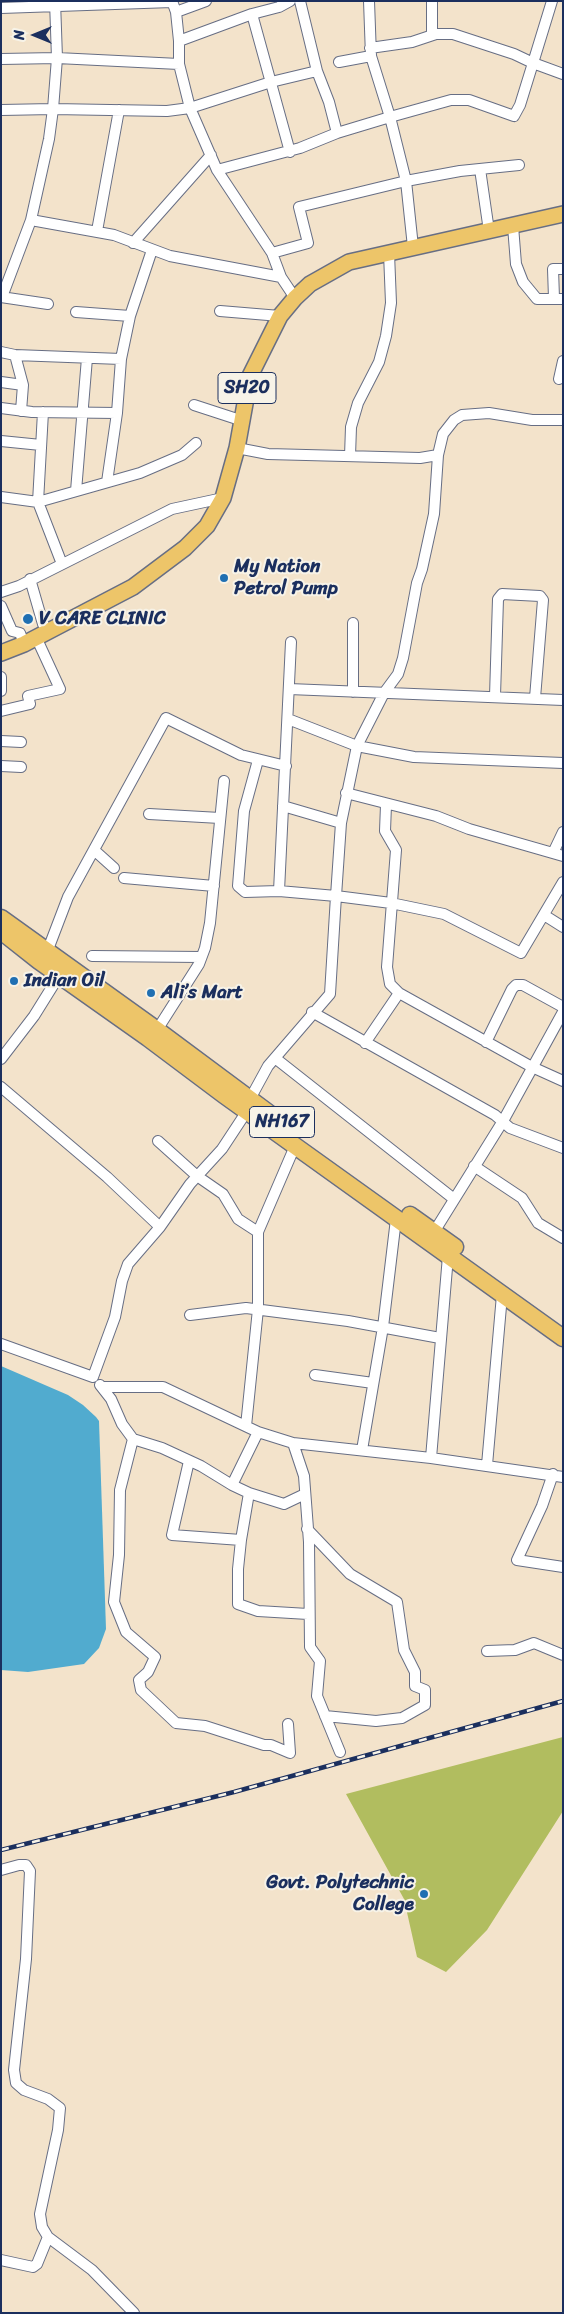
<!DOCTYPE html>
<html>
<head>
<meta charset="utf-8">
<style>
	body { margin:0 }
	#map { position:relative; width:564px; height:2314px; overflow:hidden; background:#f3e3cb; font-family:Sriracha,sans-serif }
	canvas { display:block }
	.frame { position:absolute; inset:0; border:2px solid #1b2f5e; pointer-events:none }
	.north { position:absolute; left:10px; top:10px; width:50px; height:50px; -webkit-text-stroke:4px #f7f3e8; paint-order:stroke; rotate:270deg; font-size:14px; font-weight:700; line-height:20px; text-align:center; color:#1b2f5e }
	.north::after { content:''; display:block; margin:auto; width:18px; height:22px; background:#1b2f5e; clip-path:polygon(50% 0,100% 100%,50% 72%,0 100%) }
</style>
</head>
<body>
<div id="map">
<canvas width="564" height="2314"></canvas>
<div class="frame"></div>
<div class="north">N</div>
</div>
<script>
const ctx = document.querySelector('canvas').getContext('2d');
ctx.lineJoin = 'round';
function fillPath(path, color) {
  ctx.fillStyle = color;
  ctx.fill(path, 'evenodd');
}
function shape(rows) {
  const path = new Path2D();
  for (const r of rows) {
    path.moveTo(r[0], r[1]);
    for (let i = 2; i < r.length; i += 2) path.lineTo(r[i], r[i + 1]);
  }
  return path;
}
function trace(path, color, width, dash) {
  ctx.strokeStyle = color;
  ctx.lineWidth = width;
  ctx.lineCap = dash ? 'butt' : 'round';
  ctx.setLineDash(dash || []);
  ctx.stroke(path);
}
function label(font, color, halo, rows, align = 'center') {
  ctx.font = font + ' Sriracha,sans-serif';
  ctx.lineWidth = 4;
  ctx.setLineDash([]);
  ctx.textBaseline = 'middle';
  ctx.strokeStyle = halo;
  ctx.fillStyle = color;
  for (const [text, x, y, turn = 0] of rows) {
    ctx.save();
    ctx.translate(x, y);
    ctx.rotate((+turn || 0) * Math.PI / 180);
    ctx.textAlign = isNaN(turn) ? turn : align;
    if (halo) ctx.strokeText(text, 0, 0);
    ctx.fillText(text, 0, 0);
    ctx.restore();
  }
}
fillPath(shape([
	[563,1737,563,1811,487,1930,446,1972,417,1957,404,1899,346,1794]
]), '#b1bd5f');
fillPath(shape([
	[1,1366,68,1395,83,1405,96,1417,99,1421,106,1629,99,1648,84,1664,28,1672,1,1670]
]), '#51abcf');
const minor = shape([
	[55,1,57,58,179,64],
	[172,1,176,12,179,41,179,64,190,108,271,82,317,71],
	[300,1,317,71,329,102,337,133],
	[432,1,432,35],
	[552,1,533,63,563,74],
	[1,8,172,2],
	[176,12,206,1],
	[252,14,290,152],
	[179,41,252,14,279,7,290,1],
	[1,59,57,58,53,109,1,110],
	[339,62,371,56],
	[480,169,489,231],
	[217,170,300,148,337,133,390,117,371,56,369,1],
	[513,226,516,264,523,282,537,299,563,299],
	[97,231,119,110],
	[133,243,211,155],
	[413,247,406,181,460,171,519,165],
	[272,253,308,243,299,207,406,181,390,117,451,100,469,100,514,116,520,105,533,63,514,54,453,34,436,34,412,42,370,48],
	[281,277,170,256,114,235,31,220,49,139,53,109,167,111,190,108,217,170,272,253,281,277,295,298],
	[1,297,48,304],
	[2,297,31,220],
	[554,298,553,269,563,269],
	[220,311,280,316],
	[76,312,130,316],
	[1,352,15,355,121,359,130,316,152,250],
	[559,379,563,361],
	[1,382,23,385,15,355],
	[194,405,240,420],
	[1,408,32,412,117,413,121,359],
	[21,411,23,385],
	[1,441,41,445],
	[237,448,268,454,420,458,438,455,443,434,454,420,462,415,489,413,532,420,563,420],
	[438,455,434,514,422,569,417,583,403,658,398,674,384,693,357,746,414,757,563,763],
	[350,456,351,427,358,403,379,362,386,336,391,303,389,253],
	[107,482,117,413],
	[76,491,87,358],
	[1,497,38,502,43,412],
	[62,564,38,502,140,473,182,455,196,443],
	[30,579,43,624,49,631],
	[1,592,19,586,172,509,223,498],
	[1,606,12,631,20,633,24,644],
	[353,623,353,692],
	[1,677,1,691],
	[289,689,563,700],
	[495,696,498,599,502,594,540,596,543,600,535,698],
	[1,711,30,704,28,696,60,689,36,637],
	[288,719,357,746,341,823,336,896,391,903,444,914,521,953,563,882],
	[1,741,21,742],
	[258,760,244,811,238,886,245,892,279,891],
	[1,766,21,767],
	[346,793,436,816,469,829,563,856],
	[386,805,385,831,396,850,387,967,390,984,399,993],
	[283,806,341,823],
	[149,814,220,818],
	[94,850,114,868],
	[553,853,563,832],
	[124,878,214,886],
	[544,915,563,927],
	[47,952,68,897,166,718,241,755,286,766],
	[92,956,201,957],
	[312,1012,495,1115,510,1128,563,1148],
	[157,1030,199,964,205,948,210,923,224,781],
	[486,1042,512,989,516,985,523,985,563,1007],
	[365,1043,399,993,532,1067,563,1081],
	[275,1058,454,1199],
	[1,1059,34,1016,62,971],
	[1,1087,107,1177,160,1227],
	[250,1099,268,1066,330,994,336,896,279,891,291,642],
	[158,1141,197,1176,223,1194,238,1219,258,1232],
	[474,1166,522,1198,538,1223,563,1238],
	[434,1232,503,1121,563,1012],
	[190,1315,246,1308,348,1321,440,1338],
	[1,1344,93,1377,115,1317,122,1281,128,1264,160,1227,190,1184,222,1149,247,1111],
	[315,1375,373,1383],
	[100,1385,111,1399,122,1424,133,1439,162,1448,201,1466,232,1485,258,1432],
	[102,1387,163,1387,258,1432,293,1443,431,1458,563,1477],
	[246,1426,258,1309,258,1232,295,1146],
	[133,1439,120,1490,119,1555,114,1602,126,1632,155,1657,148,1672,139,1680,141,1690,176,1723,205,1726,264,1745,271,1745,290,1753,288,1724],
	[293,1443,304,1476,309,1542,310,1647,320,1661,317,1696,340,1752],
	[362,1450,383,1327,396,1219],
	[431,1458,448,1256],
	[189,1461,172,1535,241,1540,238,1569,238,1604,258,1611,308,1614],
	[487,1465,502,1295],
	[553,1474,542,1506,517,1560,563,1567],
	[232,1485,249,1493,241,1540],
	[249,1493,284,1504,305,1494],
	[307,1529,350,1574,397,1602,404,1650,415,1672,415,1686,425,1690,425,1705,402,1718,376,1721,325,1716],
	[487,1651,515,1650,534,1643,563,1655],
	[1,1870,19,1865,26,1865,30,1871,26,1959,14,2070,16,2083,24,2090,48,2099,60,2108,58,2130,40,2214,42,2227,48,2237,92,2270,134,2313],
	[1,2260,33,2267,37,2264,48,2237]
]);
const primary = shape([
	[1,653,24,644,133,587,185,548,207,526,223,498,237,448,250,376,280,316,295,298,310,284,349,262,563,214]
]);
const trunk = shape([
	[1,918,157,1030,270,1114],
	[1,931,39,961,148,1038,224,1095,563,1338],
	[410,1215,455,1247]
]);
trace(minor, '#676e84', 12);
trace(primary, '#676e84', 18);
trace(trunk, '#676e84', 19);
trace(minor, '#fff', 10);
trace(primary, '#edc569', 15);
trace(trunk, '#edc569', 16);
const rail = shape([
	[1,1850,234,1792,563,1701]
]);
trace(rail, '#1b2f5e', 4.5);
trace(rail, '#f7f3e8', 2.5, [8]);
for (const [x, y, r, color] of [
	[224,578,5,"#1f6fb2"],
	[28,619,6,"#1f6fb2"],
	[14,981,5,"#1f6fb2"],
	[151,993,5,"#1f6fb2"],
	[424,1894,5,"#1f6fb2"]
]) {
  const dot = new Path2D();
  dot.arc(x, y, r, 0, 2 * Math.PI);
  ctx.fillStyle = color;
  ctx.fill(dot);
  trace(dot, '#f7f3e8', 2);
}
for (const [x, y, w] of [
	[247,388,58],
	[282,1122,65]
]) {
  const box = new Path2D();
  box.roundRect(x - w / 2, y - 15.5, w, 31, 4);
  ctx.fillStyle = '#f7f3e8';
  ctx.fill(box);
  trace(box, '#1b2f5e', 1);
}
label('bold 18px', '#1b2f5e', null, [
	["SH20",247,388],
	["NH167",282,1122]
]);
label('bold 19px', '#1b2f5e', '#f7f3e8', [
	["My Nation",234,567],
	["Petrol Pump",234,589],
	["V CARE CLINIC",39,619],
	["Indian Oil",24,981],
	["Ali’s Mart",161,993],
	["Govt. Polytechnic",414,1883,"right"],
	["College",414,1905,"right"]
], 'left');
</script>
</body>
</html>
